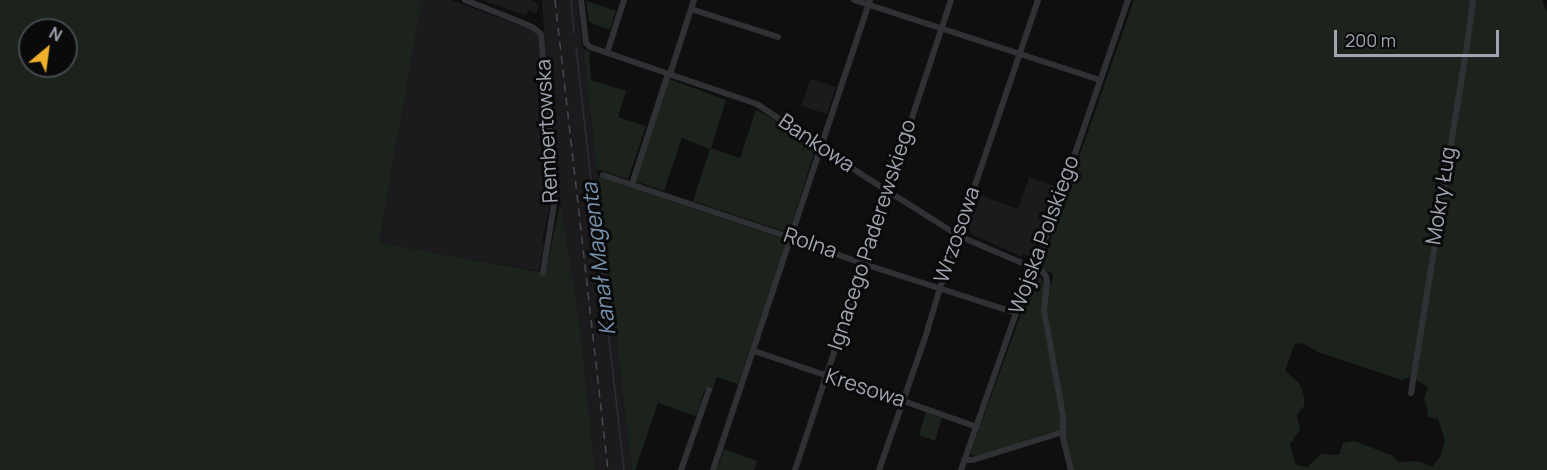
<!DOCTYPE html>
<html>
<head>
<meta charset="utf-8">
<style>
	body { margin:0 }
	#map { position:relative; width:1547px; height:470px; overflow:hidden; background:#0f0f10; font-family:Manrope,sans-serif }
	canvas { display:block }
	.north { position:absolute; left:18px; top:18px; width:60px; height:60px; box-sizing:border-box; background:#0a0a0b; border:2px solid #46484d; border-radius:50%; rotate:29deg; font-size:16px; font-weight:700; line-height:24px; text-align:center; color:#a0a5b1 }
	.north::after { content:''; display:block; margin:auto; width:21px; height:27px; background:#eeb02a; clip-path:polygon(50% 0,100% 100%,50% 72%,0 100%) }
	.scale { position:absolute; left:1334px; top:30px; width:165px; height:27px; box-sizing:border-box; border:3px solid #a0a5b1; border-top:0; padding-left:8px; font-size:18px; line-height:21px; white-space:nowrap; color:#a0a5b1; -webkit-text-stroke:4px #0a0a0b; paint-order:stroke }
</style>
</head>
<body>
<div id="map">
<canvas width="1547" height="470"></canvas>
<div class="north">N</div>
<div class="scale">200 m</div>
</div>
<script>
const ctx = document.querySelector('canvas').getContext('2d');
ctx.lineJoin = 'round';
function fillPath(path, color) {
  ctx.fillStyle = color;
  ctx.fill(path, 'evenodd');
}
function shape(rows) {
  const path = new Path2D();
  for (const r of rows) {
    path.moveTo(r[0], r[1]);
    for (let i = 2; i < r.length; i += 2) path.lineTo(r[i], r[i + 1]);
  }
  return path;
}
function trace(path, color, width, dash) {
  ctx.strokeStyle = color;
  ctx.lineWidth = width;
  ctx.lineCap = dash ? 'butt' : 'round';
  ctx.setLineDash(dash || []);
  ctx.stroke(path);
}
function label(font, color, halo, rows, align = 'center') {
  ctx.font = font + ' Manrope,sans-serif';
  ctx.lineWidth = 6;
  ctx.setLineDash([]);
  ctx.textBaseline = 'middle';
  ctx.strokeStyle = halo;
  ctx.fillStyle = color;
  for (const [text, x, y, turn = 0] of rows) {
    ctx.save();
    ctx.translate(x, y);
    ctx.rotate((+turn || 0) * Math.PI / 180);
    ctx.textAlign = isNaN(turn) ? turn : align;
    if (halo) ctx.strokeText(text, 0, 0);
    ctx.fillText(text, 0, 0);
    ctx.restore();
  }
}
fillPath(shape([
	[422,0,451,0,538,32,551,201,542,241,544,244,539,271,379,244],
	[482,0,533,0,532,2,539,4,537,11,535,13,529,10,525,15],
	[542,0,577,0,612,292,632,470,595,470,579,318,560,203,550,107],
	[811,79,836,87,827,114,801,106],
	[1029,177,1058,187,1034,255,1030,257,1023,254,1022,257,971,234,969,228,979,195,1018,209]
]), '#1b1b1d');
fillPath(shape([
	[0,0,422,0,379,243,546,273,560,203,579,318,595,470,0,470],
	[30,30,66,30,66,66,30,66],
	[1134,0,1542,0,1547,12,1547,470,1073,470,1064,435,1054,431,976,458,970,454,1034,278,1040,277,1043,282,1051,285,1053,274,1041,268,1041,266],
	[1302,343,1318,352,1402,380,1410,377,1428,387,1424,400,1427,407,1428,417,1438,419,1445,440,1440,457,1432,467,1417,461,1398,462,1393,456,1355,441,1343,443,1339,455,1321,454,1307,467,1296,465,1290,444,1300,430,1297,415,1304,406,1304,396,1299,383,1285,371,1294,345],
	[586,1,616,11,610,30,589,22],
	[583,49,591,52,589,54,591,80,626,91,618,117,646,126,628,179,597,169],
	[669,79,726,100,711,148,740,158,756,110,770,117,812,147,814,153,789,233,693,201,710,149,682,138,664,191,635,181],
	[598,176,787,240,738,384,717,377,712,391,705,389,696,416,658,403,635,470,632,470],
	[926,412,942,418,935,441,919,435],
	[724,449,757,461,754,470,717,470]
]), '#1c231c');
trace(shape([
	[571,0,574,33],
	[576,48,624,470]
]), '#282f35', 1.5);
trace(shape([
	[465,0,523,23,534,28,541,34,555,198,543,273],
	[581,0,586,43,590,47,757,104,864,176,959,236,1043,272,1046,276,1047,282,1044,310,1063,416,1063,438,1071,470],
	[854,0,1100,80],
	[691,9,778,37],
	[607,53,624,0],
	[603,175,792,238,864,264,1016,313],
	[632,184,667,77,671,71,694,0],
	[754,351,822,374,830,375,977,427],
	[1411,393,1468,39,1473,0],
	[965,460,973,460,1063,432],
	[681,470,709,390],
	[713,470,870,0],
	[795,470,951,0],
	[879,470,925,338,940,288,1038,0],
	[961,470,1016,313,1042,249,1128,0]
]), '#303135', 6);
trace(shape([
	[555,0,608,470]
]), '#47494e', 1.5, [8, 6]);
label('21px', '#a0a5b1', '#0a0a0b', [
	["Rembertowska",548,131,-93],
	["Bankowa",816,144,34],
	["Mokry Ług",1442,196,-81],
	["Ignacego Paderewskiego",873,235,-72],
	["Wrzosowa",958,235,-71],
	["Wojska Polskiego",1045,235,-70],
	["Rolna",810,244,19],
	["Kresowa",865,389,18]
]);
label('italic 22px', '#7792ad', '#0a0a0b', [
	["Kanał Magenta",600,259,-97]
]);
</script>
</body>
</html>
